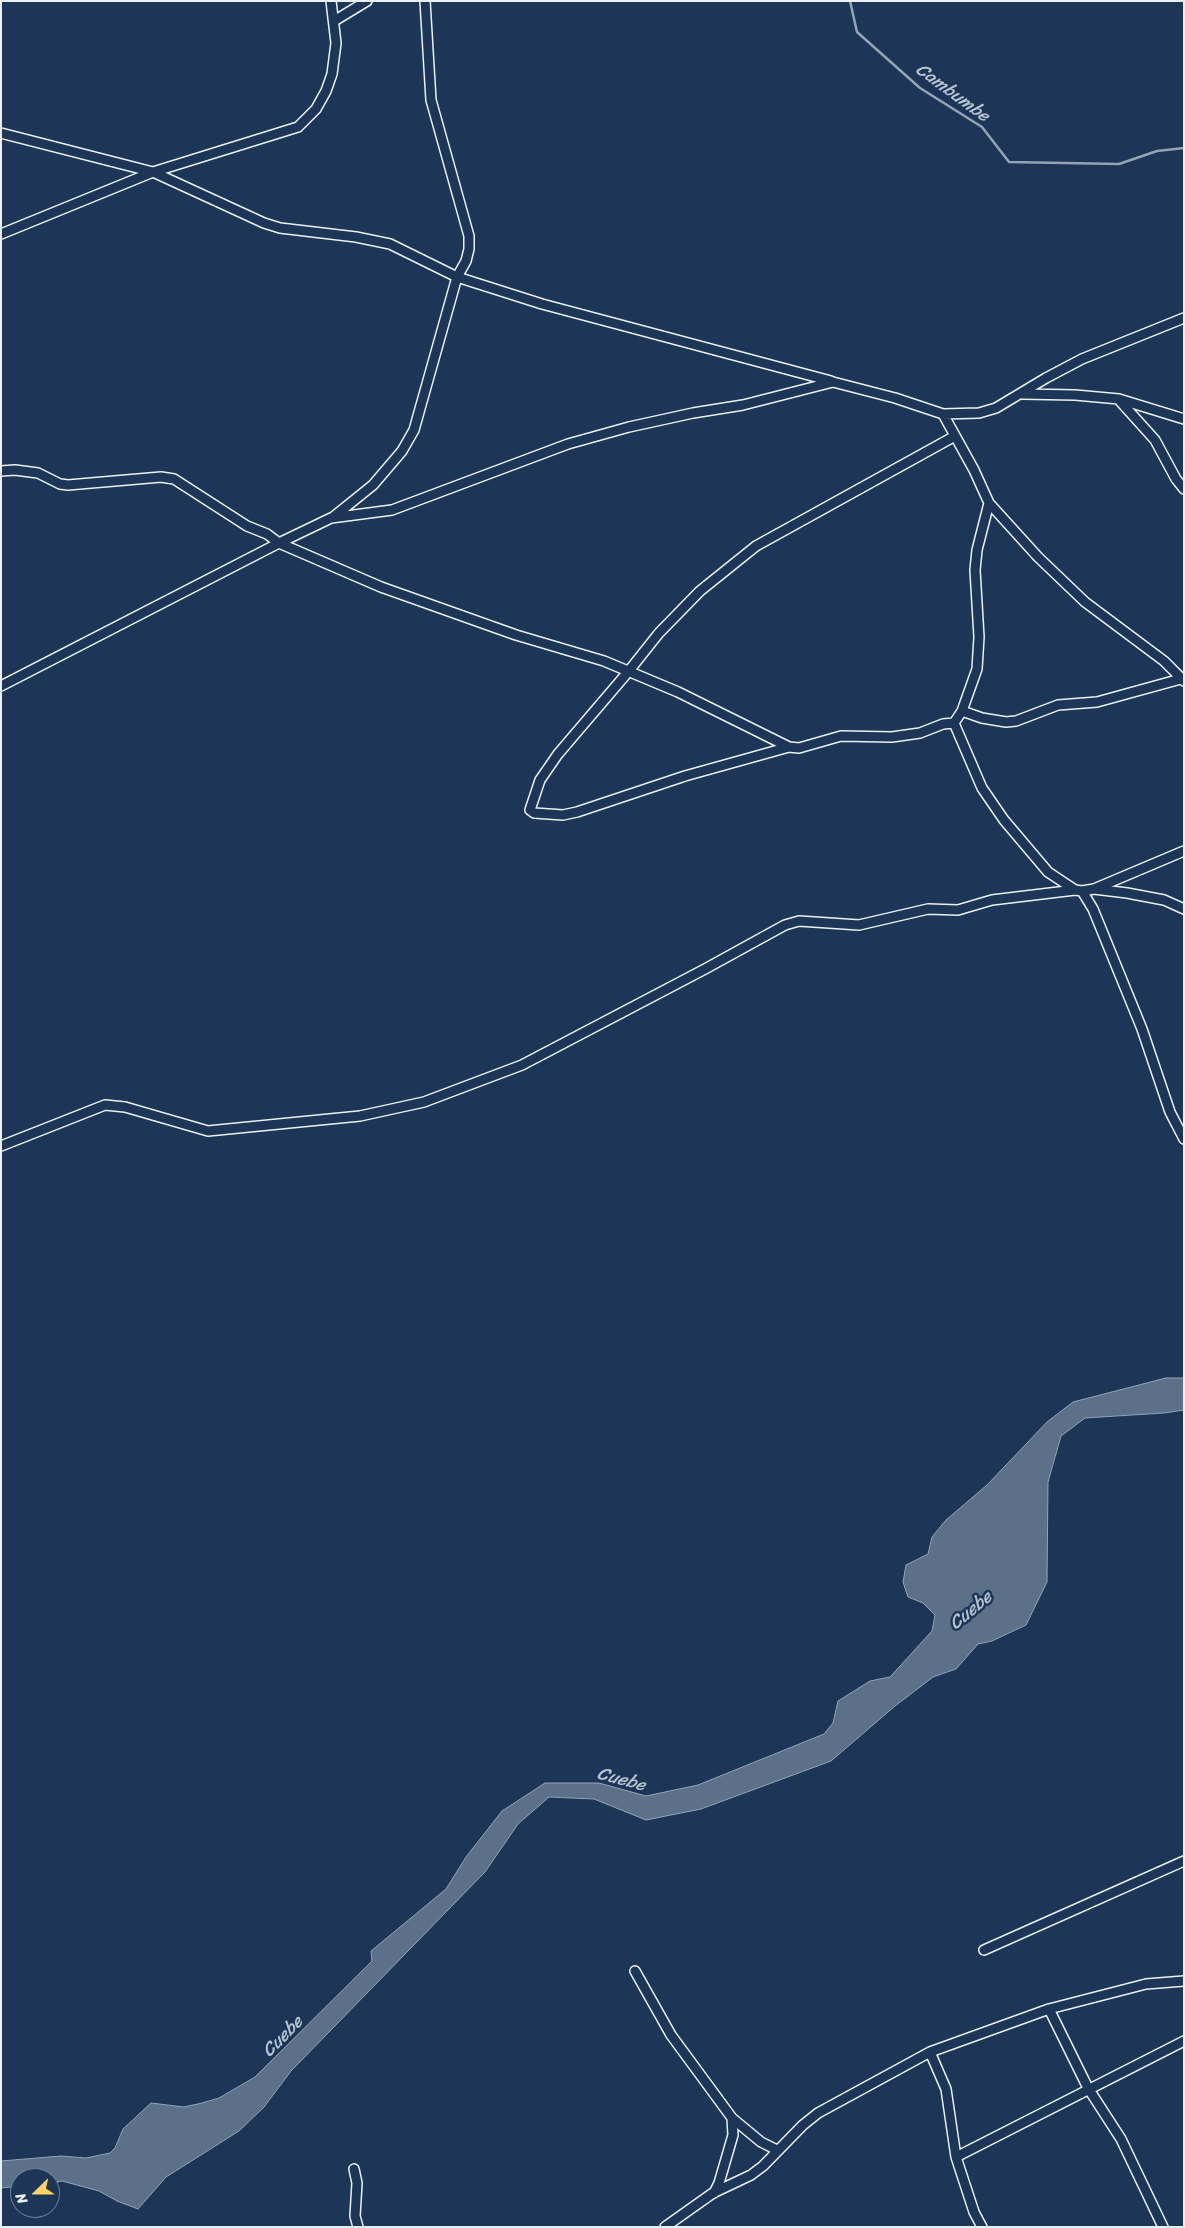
<!DOCTYPE html>
<html>
<head>
<meta charset="utf-8">
<style>
	body { margin:0 }
	#map { position:relative; width:1185px; height:2228px; overflow:hidden; background:#1d3557; font-family:Sriracha,sans-serif }
	canvas { display:block }
	.frame { position:absolute; inset:0; border:2px solid #e8f1f8; pointer-events:none }
	.north { position:absolute; left:10px; top:2168px; width:50px; height:50px; box-sizing:border-box; background:#1d3557; border:1px solid #6e8097; border-radius:50%; rotate:248deg; font-size:14px; font-weight:700; line-height:20px; text-align:center; color:#e8f1f8 }
	.north::after { content:''; display:block; margin:auto; width:18px; height:22px; background:#ffd166; clip-path:polygon(50% 0,100% 100%,50% 72%,0 100%) }
</style>
</head>
<body>
<div id="map">
<canvas width="1185" height="2228"></canvas>
<div class="frame"></div>
<div class="north">N</div>
</div>
<script>
const ctx = document.querySelector('canvas').getContext('2d');
ctx.lineJoin = 'round';
function fillPath(path, color) {
  ctx.fillStyle = color;
  ctx.fill(path, 'evenodd');
}
function shape(rows) {
  const path = new Path2D();
  for (const r of rows) {
    path.moveTo(r[0], r[1]);
    for (let i = 2; i < r.length; i += 2) path.lineTo(r[i], r[i + 1]);
  }
  return path;
}
function trace(path, color, width, dash) {
  ctx.strokeStyle = color;
  ctx.lineWidth = width;
  ctx.lineCap = dash ? 'butt' : 'round';
  ctx.setLineDash(dash || []);
  ctx.stroke(path);
}
function label(font, color, halo, rows, align = 'center') {
  ctx.font = font + ' Sriracha,sans-serif';
  ctx.lineWidth = 5;
  ctx.setLineDash([]);
  ctx.textBaseline = 'middle';
  ctx.strokeStyle = halo;
  ctx.fillStyle = color;
  for (const [text, x, y, turn = 0] of rows) {
    ctx.save();
    ctx.translate(x, y);
    ctx.rotate((+turn || 0) * Math.PI / 180);
    ctx.textAlign = isNaN(turn) ? turn : align;
    if (halo) ctx.strokeText(text, 0, 0);
    ctx.fillText(text, 0, 0);
    ctx.restore();
  }
}
const water = shape([
	[1166,1378,1184,1378,1184,1410,1164,1413,1085,1418,1061,1436,1048,1482,1047,1582,1026,1625,992,1641,978,1644,956,1669,933,1677,895,1706,831,1761,701,1809,646,1820,594,1799,549,1797,518,1824,485,1872,291,2071,264,2107,239,2131,166,2177,138,2209,117,2201,99,2191,62,2181,50,2183,50,2178,20,2178,20,2186,1,2188,1,2161,61,2156,86,2158,110,2153,115,2148,123,2129,151,2103,184,2107,202,2103,219,2098,255,2077,372,1961,371,1951,446,1889,466,1857,502,1811,545,1783,599,1783,646,1796,698,1785,824,1734,833,1723,838,1701,870,1681,890,1677,932,1631,935,1615,923,1603,908,1597,903,1582,906,1565,928,1554,932,1537,946,1520,987,1485,1047,1422,1073,1402,1166,1378]
]);
fillPath(water, '#5d7089');
trace(water, '#95a4b5', 1);
trace(shape([
	[850,1,857,32,920,88,982,127,1009,162,1119,164,1157,151,1184,148]
]), '#95a4b5', 2.5);
const street = shape([
	[334,21,367,1],
	[1,133,153,172,264,223,280,228,356,237,390,244,457,277,542,304,831,381],
	[1,234,153,172,298,127,316,109,326,91,332,74,336,43,331,1],
	[1022,394,1075,395,1119,399,1184,419],
	[1119,400,1155,440,1176,479,1184,489],
	[943,414,974,470,989,503,1038,557,1085,602,1164,661,1184,681],
	[1,471,15,470,38,473,60,484,68,485,161,477,174,479,247,526,267,534,279,543,381,587,516,635,604,661,678,692,789,747,799,748,841,736,892,737,920,733,943,724,954,723],
	[332,518,373,485,402,451,414,430,457,277,466,261,469,249,469,236,431,100,425,1],
	[1,686,279,543,331,518,392,510,568,444,629,427,693,413,743,405,833,382,895,398,943,414,979,413,996,408,1046,378,1082,359,1184,318],
	[962,711,982,718,1006,722,1016,721,1058,705,1097,702,1184,678],
	[954,723,982,788,1004,820,1048,872,1075,890,1082,891,1094,889,1127,893,1164,900,1184,909],
	[954,723,962,711,977,669,979,637,975,570,977,550,989,503],
	[789,747,685,776,577,812,563,815,534,813,530,810,540,780,558,754,628,672,659,633,700,591,756,546,955,436],
	[1094,889,1184,851],
	[1082,891,1093,909,1142,1029,1170,1112,1184,1139],
	[1,1146,105,1105,125,1107,208,1131,360,1116,424,1102,522,1065,705,969,785,925,799,921,859,925,928,909,958,910,992,900,1075,890],
	[984,1950,1184,1861],
	[635,1971,671,2035,732,2118,761,2142,777,2150],
	[1049,2009,1088,2088,1121,2139,1163,2227],
	[930,2052,946,2089,956,2157,974,2212,982,2227],
	[956,2157,1184,2041],
	[354,2169,357,2183,355,2216,358,2227],
	[714,2193,719,2183,733,2135,732,2118],
	[665,2227,713,2193,751,2175,763,2166,803,2125,818,2113,930,2052,1049,2009,1146,1984,1184,1981]
]);
trace(street, '#e8f1f8', 12);
trace(street, '#1d3557', 9);
label('italic 18px', '#b7c4d1', '#1d3557', [
	["Cambumbe",952,93,36],
	["Cuebe",971,1611,-40],
	["Cuebe",621,1780,15],
	["Cuebe",283,2037,-45]
]);
</script>
</body>
</html>
